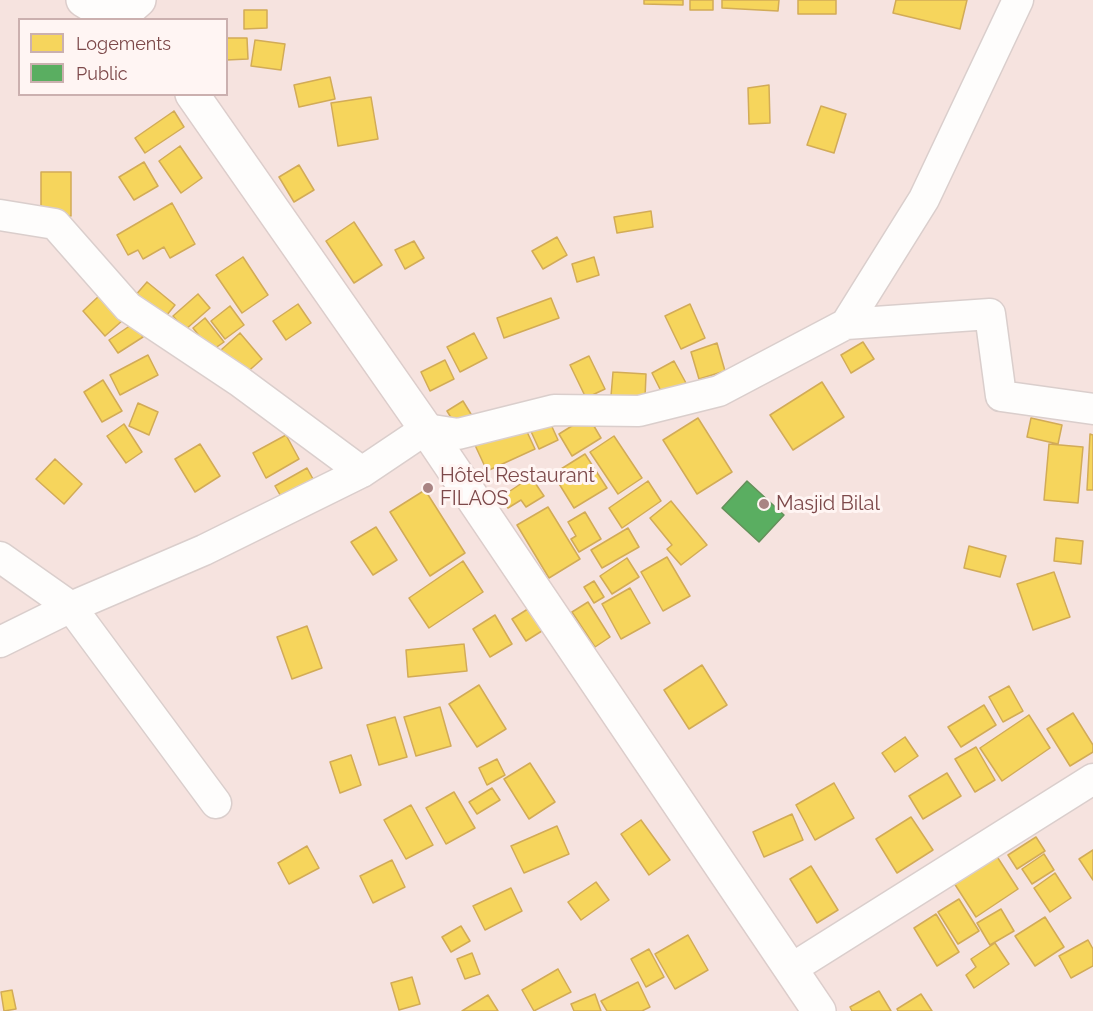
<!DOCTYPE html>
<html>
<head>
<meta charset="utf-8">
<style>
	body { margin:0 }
	#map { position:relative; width:1093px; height:1011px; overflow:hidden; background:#faf1ee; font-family:Raleway,sans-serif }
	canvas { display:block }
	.legend { position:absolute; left:18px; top:18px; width:210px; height:78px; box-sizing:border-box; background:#fff5f3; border:2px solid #cbb0af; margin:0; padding:8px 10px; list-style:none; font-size:18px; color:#7d494a }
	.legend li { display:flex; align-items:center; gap:12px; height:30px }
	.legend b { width:30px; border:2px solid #cbb0af }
</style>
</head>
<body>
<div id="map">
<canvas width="1093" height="1011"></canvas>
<ul class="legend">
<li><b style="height:16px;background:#f6d55c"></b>Logements</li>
<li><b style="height:16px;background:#5aae61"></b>Public</li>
</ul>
</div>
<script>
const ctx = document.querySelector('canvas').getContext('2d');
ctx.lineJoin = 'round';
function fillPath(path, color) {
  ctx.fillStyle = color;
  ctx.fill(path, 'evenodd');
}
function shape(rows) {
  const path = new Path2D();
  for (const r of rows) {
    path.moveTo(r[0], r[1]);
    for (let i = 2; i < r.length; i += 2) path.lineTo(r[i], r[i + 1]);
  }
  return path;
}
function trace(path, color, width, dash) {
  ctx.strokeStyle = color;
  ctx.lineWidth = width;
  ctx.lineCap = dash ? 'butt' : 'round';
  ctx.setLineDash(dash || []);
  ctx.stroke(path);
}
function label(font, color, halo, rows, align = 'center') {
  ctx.font = font + ' Raleway,sans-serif';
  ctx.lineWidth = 6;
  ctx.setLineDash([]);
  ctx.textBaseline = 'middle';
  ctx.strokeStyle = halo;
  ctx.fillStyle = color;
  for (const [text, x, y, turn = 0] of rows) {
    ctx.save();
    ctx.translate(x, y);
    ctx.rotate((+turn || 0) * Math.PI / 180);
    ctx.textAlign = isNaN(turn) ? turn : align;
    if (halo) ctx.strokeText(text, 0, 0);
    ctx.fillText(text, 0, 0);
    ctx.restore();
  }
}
fillPath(shape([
	[0,0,1093,0,1093,1011,0,1011],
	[20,20,226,20,226,94,20,94]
]), '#f6e3df');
const homes = shape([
	[644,0,683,0,683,5,644,4,644,0],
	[690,0,713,0,713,10,690,10,690,0],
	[722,0,779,0,778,11,722,8,722,0],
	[798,0,836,0,836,14,798,14,798,0],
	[896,0,967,0,960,29,893,13,896,0],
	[244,10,267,10,267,28,244,29,244,10],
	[226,38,247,38,248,59,226,60,226,38],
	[255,40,285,44,281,70,251,66,255,40],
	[330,77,335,99,299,107,294,85,330,77],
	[769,85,770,123,749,124,748,88,769,85],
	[371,97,378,139,338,146,331,103,371,97],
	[821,106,846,114,834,153,807,145,821,106],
	[174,111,184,127,145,153,135,138,174,111],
	[180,146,202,178,181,193,159,161,180,146],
	[144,162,158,186,134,200,119,177,144,162],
	[299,165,314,190,294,202,279,177,299,165],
	[41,172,71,172,71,216,41,216,41,172],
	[172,203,195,244,170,258,164,247,143,259,138,250,128,255,117,235,172,203],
	[651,211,653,227,617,233,614,217,651,211],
	[354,222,382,265,354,283,326,241,354,222],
	[557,237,567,255,543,269,532,251,557,237],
	[414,241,424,258,405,269,395,250,414,241],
	[243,257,268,295,242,313,216,275,243,257],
	[594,257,599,275,577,282,572,264,594,257],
	[147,282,175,305,162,321,134,297,147,282],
	[198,294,210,308,185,330,173,316,198,294],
	[100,295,123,320,105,336,83,311,100,295],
	[551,298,559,318,504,338,497,318,551,298],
	[298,304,311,323,286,340,273,321,298,304],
	[690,304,705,338,681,349,665,316,690,304],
	[230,306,244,325,225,339,211,321,230,306],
	[205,318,224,342,211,351,193,328,205,318],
	[134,323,143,337,118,353,109,340,134,323],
	[240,333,262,359,243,376,221,350,240,333],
	[474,333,487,358,460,372,447,347,474,333],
	[863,342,874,359,851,373,841,355,863,342],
	[717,343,725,371,699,379,691,352,717,343],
	[148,355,158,375,120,395,110,375,148,355],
	[589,356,605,389,586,398,570,365,589,356],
	[445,360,454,379,430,391,421,372,445,360],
	[674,361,686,383,663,395,652,373,674,361],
	[613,372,646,374,645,398,611,396,613,372],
	[103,380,122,411,102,422,84,392,103,380],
	[822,382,844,417,793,450,770,415,822,382],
	[463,401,474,419,458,429,447,411,463,401],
	[138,403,158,412,149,435,129,426,138,403],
	[588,416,601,438,572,456,559,434,588,416],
	[548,418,558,440,539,449,529,427,548,418],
	[698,418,732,472,697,494,663,440,698,418],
	[1031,418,1062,425,1058,444,1027,437,1031,418],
	[522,421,535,449,487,471,474,443,522,421],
	[124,424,142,452,126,463,107,436,124,424],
	[1090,434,1093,435,1093,490,1087,490,1090,434],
	[286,435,299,459,266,478,253,453,286,435],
	[614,436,642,478,618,494,590,452,614,436],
	[200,444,220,476,195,492,175,459,200,444],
	[1049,444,1083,447,1078,503,1044,500,1049,444],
	[585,454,607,488,574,508,553,474,585,454],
	[55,459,82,484,64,504,36,479,55,459],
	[307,468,319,490,287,507,275,486,307,468],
	[531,477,544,496,526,507,521,500,508,508,501,497,531,477],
	[648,481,661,501,622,528,609,508,648,481],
	[425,490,465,553,430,576,390,512,425,490],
	[671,501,707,545,681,565,667,549,672,545,650,518,671,501],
	[548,507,580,559,549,578,517,525,548,507],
	[585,512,601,539,579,552,571,539,576,536,568,522,585,512],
	[376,527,397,560,373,575,351,542,376,527],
	[628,528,639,547,602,568,591,550,628,528],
	[1056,538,1083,541,1081,564,1054,561,1056,538],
	[969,546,1006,556,1000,577,964,568,969,546],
	[667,557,690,596,663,611,641,572,667,557],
	[627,558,639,577,612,594,600,576,627,558],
	[463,561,483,592,429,628,409,598,463,561],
	[1054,572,1070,617,1033,630,1017,584,1054,572],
	[594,581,604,597,594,603,584,587,594,581],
	[630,588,650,623,621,639,602,604,630,588],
	[588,602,610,637,595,647,572,612,588,602],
	[531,607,545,629,526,641,512,619,531,607],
	[495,615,512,644,490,657,473,629,495,615],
	[307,626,322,668,292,679,277,637,307,626],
	[464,644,467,671,408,677,406,650,464,644],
	[702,665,727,705,689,729,664,690,702,665],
	[479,685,506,729,477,747,449,704,479,685],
	[1009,686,1023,711,1003,722,989,697,1009,686],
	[984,705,996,725,961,747,948,727,984,705],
	[440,707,451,746,416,756,404,717,440,707],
	[1073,713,1093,745,1093,752,1070,766,1047,729,1073,713],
	[1029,715,1050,748,1002,781,980,748,1029,715],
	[395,717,407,757,379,765,367,725,395,717],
	[905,737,918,756,895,772,882,753,905,737],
	[976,747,995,780,975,792,955,759,976,747],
	[351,755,361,785,340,793,330,762,351,755],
	[497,759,505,775,487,785,479,768,497,759],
	[530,763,555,802,529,819,504,779,530,763],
	[947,773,961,796,923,819,909,796,947,773],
	[834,783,854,818,815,840,796,805,834,783],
	[492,788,500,800,477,814,469,802,492,788],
	[454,792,475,828,446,844,426,808,454,792],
	[411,805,433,845,406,859,384,820,411,805],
	[792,814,803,840,764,857,753,832,792,814],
	[911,817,933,850,897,873,876,839,911,817],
	[641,820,670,860,649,875,621,834,641,820],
	[557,826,569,854,524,873,511,846,557,826],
	[1036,837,1045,851,1017,869,1008,855,1036,837],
	[307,846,319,868,289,884,278,863,307,846],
	[1093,850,1093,880,1079,859,1093,850],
	[1044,854,1054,870,1032,884,1022,869,1044,854],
	[996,855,1018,889,976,917,954,883,996,855],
	[392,860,405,887,373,903,360,876,392,860],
	[811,866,838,910,817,923,790,879,811,866],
	[1055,873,1071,898,1050,912,1034,888,1055,873],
	[596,882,609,900,581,920,568,902,596,882],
	[511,888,522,911,485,930,473,906,511,888],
	[959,899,979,931,958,944,938,912,959,899],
	[1001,909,1014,931,990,945,977,923,1001,909],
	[936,914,959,952,937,966,914,928,936,914],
	[1045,917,1064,947,1035,966,1015,936,1045,917],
	[461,926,470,941,451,952,442,937,461,926],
	[688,935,708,970,675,989,655,954,688,935],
	[1088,940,1093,949,1093,966,1071,978,1059,956,1088,940],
	[995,943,1009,964,974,988,966,975,976,967,971,959,995,943],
	[649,949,664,977,646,987,631,959,649,949],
	[472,953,480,974,465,979,457,959,472,953],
	[558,969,571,992,534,1011,522,990,558,969],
	[412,977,420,1004,399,1010,391,983,412,977],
	[638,982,650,1007,642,1011,607,1011,601,1001,638,982],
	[12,990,16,1009,4,1011,1,992,12,990],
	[879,991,891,1011,852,1011,850,1007,879,991],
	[595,994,601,1011,574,1011,571,1004,595,994],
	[921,994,932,1011,898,1011,897,1009,921,994],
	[488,995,498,1011,462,1011,488,995]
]);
fillPath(homes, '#f6d55c');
trace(homes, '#d2ab57', 1.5);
const public = shape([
	[747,481,784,515,759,542,722,508,747,481]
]);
fillPath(public, '#5aae61');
trace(public, '#64905a', 1.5);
const minor = shape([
	[0,215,55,224,128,307,239,381,362,472],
	[846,324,990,314,1001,396,1093,409],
	[0,557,71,607,216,803],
	[0,642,71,607,204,550,362,472,426,429,458,434,554,410,639,411,719,391,846,324,924,199,1018,0],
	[791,969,1093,779]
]);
const secondary = shape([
	[83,0,98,9,131,7,139,0],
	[192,94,426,429,819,1011]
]);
trace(minor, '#dacecc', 33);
trace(secondary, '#dccdcb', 36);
trace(minor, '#fefdfc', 30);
trace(secondary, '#fefdfc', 33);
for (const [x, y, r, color] of [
	[428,488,6,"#a98483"],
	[764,504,6,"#a98483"]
]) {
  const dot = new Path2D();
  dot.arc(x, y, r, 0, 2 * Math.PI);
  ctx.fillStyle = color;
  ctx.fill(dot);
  trace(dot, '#fff5f3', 2);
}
label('20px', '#7d494a', '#fff5f3', [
	["Hôtel Restaurant",440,476],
	["FILAOS",440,499],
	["Masjid Bilal",776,504]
], 'left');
</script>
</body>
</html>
